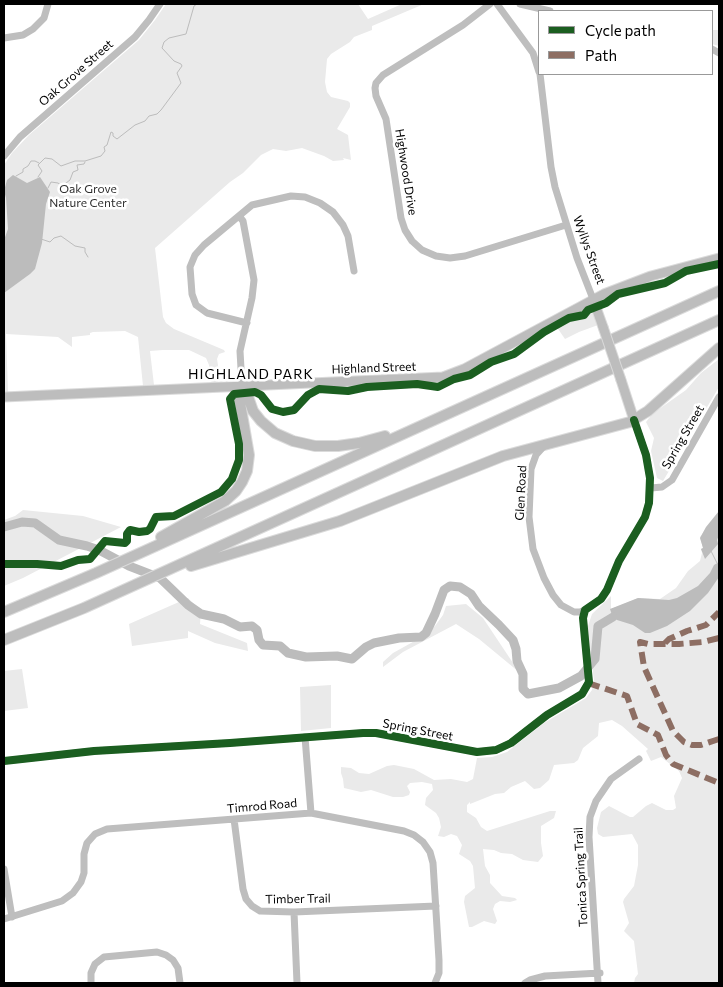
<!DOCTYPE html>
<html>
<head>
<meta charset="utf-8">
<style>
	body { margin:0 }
	#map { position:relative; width:723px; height:987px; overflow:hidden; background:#fff; font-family:Commissioner,sans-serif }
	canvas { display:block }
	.frame { position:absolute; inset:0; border:5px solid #000; pointer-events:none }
	.legend { position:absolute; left:538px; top:10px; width:175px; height:65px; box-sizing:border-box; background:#fff; border:1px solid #999; margin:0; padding:6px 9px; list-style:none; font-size:15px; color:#000 }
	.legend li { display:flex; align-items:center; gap:10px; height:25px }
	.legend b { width:25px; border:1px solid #999 }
</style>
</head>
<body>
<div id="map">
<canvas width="723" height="987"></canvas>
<div class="frame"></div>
<ul class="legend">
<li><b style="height:6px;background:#1b5e20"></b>Cycle path</li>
<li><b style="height:6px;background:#8d6e63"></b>Path</li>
</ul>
</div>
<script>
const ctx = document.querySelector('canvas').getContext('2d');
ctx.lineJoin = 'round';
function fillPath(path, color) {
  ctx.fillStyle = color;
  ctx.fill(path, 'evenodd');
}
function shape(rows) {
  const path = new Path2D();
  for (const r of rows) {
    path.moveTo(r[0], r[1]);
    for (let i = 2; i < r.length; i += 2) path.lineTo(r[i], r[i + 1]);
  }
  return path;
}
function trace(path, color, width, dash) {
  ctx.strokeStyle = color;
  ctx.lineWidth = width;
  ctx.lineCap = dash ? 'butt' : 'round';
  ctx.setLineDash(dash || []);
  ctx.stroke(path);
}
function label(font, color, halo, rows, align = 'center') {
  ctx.font = font + ' Commissioner,sans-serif';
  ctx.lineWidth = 5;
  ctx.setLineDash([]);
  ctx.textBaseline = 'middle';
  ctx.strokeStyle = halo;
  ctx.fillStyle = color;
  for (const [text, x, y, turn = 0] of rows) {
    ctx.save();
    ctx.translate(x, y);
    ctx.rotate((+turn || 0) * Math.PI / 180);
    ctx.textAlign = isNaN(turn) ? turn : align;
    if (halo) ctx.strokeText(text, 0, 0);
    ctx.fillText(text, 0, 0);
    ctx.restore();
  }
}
fillPath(shape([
	[166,4,358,4,368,19,402,4,424,4,372,26,372,30,354,37,350,42,331,54,327,59,325,82,327,92,331,97,348,101,350,103,350,107,337,129,348,135,351,160,343,158,344,160,333,161,324,156,302,148,286,151,273,149,261,155,243,173,230,182,155,248,163,317,166,323,174,329,224,350,225,352,219,354,217,359,220,378,218,382,213,383,209,380,209,365,206,358,189,350,163,350,150,351,154,385,143,386,138,337,125,331,93,332,90,333,90,335,72,337,72,347,58,337,6,334,8,392,4,392,4,165,12,153,29,135,139,40,155,20],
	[712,30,719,30,719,46,712,44],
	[585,310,593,314,598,325,579,332,565,339,554,323,580,311],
	[719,359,719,387,663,481,657,478,651,451,654,438,646,422,652,414,686,390,701,373],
	[23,510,83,516,121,527,23,578,4,586,4,520,15,516],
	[719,511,719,983,634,983,635,978,638,974,634,941,624,931,629,923,623,902,624,899,634,886,638,865,638,845,632,834,603,837,598,834,597,828,601,812,609,806,630,817,633,817,646,806,652,803,666,810,673,810,676,808,674,796,682,778,679,771,661,757,651,761,646,751,648,749,622,726,612,720,599,723,598,736,583,748,578,760,574,763,554,765,549,780,540,788,534,789,525,781,511,787,504,793,495,794,470,804,470,802,467,805,467,812,476,818,481,827,487,831,550,811,556,811,554,818,541,826,541,843,543,856,538,862,523,860,512,854,501,853,494,850,483,849,485,866,490,875,490,883,502,896,515,898,517,900,510,902,500,901,495,904,493,909,497,921,495,924,484,921,472,927,469,927,464,902,465,896,475,888,473,866,470,861,459,854,462,845,457,836,451,834,444,837,438,836,441,827,439,818,436,813,425,805,426,798,433,790,432,784,422,782,410,783,407,786,410,792,409,795,403,797,393,797,371,790,361,792,344,788,343,779,341,773,341,767,351,768,359,773,369,774,387,766,394,765,414,769,434,780,451,779,467,782,473,779,477,758,492,757,507,752,544,723,586,698,592,690,594,680,587,629,592,614,611,596,611,609,638,598,660,599,676,588,688,571,700,561,702,553,701,549,703,548,700,537],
	[188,598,201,611,200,624,247,643,248,651,215,643,188,631,188,638,132,646,129,624],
	[466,604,483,618,519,672,479,639,456,624,403,652,383,667,383,662,393,653,420,638,435,626,443,615,446,606],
	[22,669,28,708,4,711,4,671],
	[331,685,331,728,301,731,300,687]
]), '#eaeaea');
fillPath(shape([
	[13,175,27,183,40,177,50,192,46,204,42,243,35,269,30,274,4,293,4,240,8,229,6,198,4,191,7,180],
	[719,511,719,535,717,540,718,544,705,559,701,549,703,548,700,538,706,527],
	[719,562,719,577,708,593,690,611,667,626,650,633,645,633,633,625,617,620,612,615,610,609,638,598,669,600,677,598,698,586,710,573,714,565]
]), '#bcbcbc');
trace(shape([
	[16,176,23,172,23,169,28,166,31,161,35,161,39,163],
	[38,177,42,171,38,165,45,158,52,159,61,166,75,161,85,161,101,156,105,151,104,147,107,145,111,132,113,133,113,136,117,139,135,125,145,121,149,116,157,114,161,110,181,83,177,73,182,66,181,64,174,61,162,48,164,42,169,38,186,34,194,6,197,4],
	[48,188,51,182,58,183,62,186,70,180,73,172,78,170,77,165,84,164,85,162],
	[41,239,50,242,54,238,61,236,75,246,85,248,85,252,88,257],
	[711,551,717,563]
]), '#bcbcbc', 1);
trace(shape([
	[4,527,22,522,35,523,59,540,87,546,99,550,129,566,160,578,188,605,201,614,224,619,240,627,252,626,257,630,259,640,263,645,280,646,288,653,306,657,337,656,352,659,366,647,374,643,399,638,421,637,426,633,435,614,444,590,450,586,460,587,471,594,479,606,499,625,513,640,516,649,517,661,523,674,523,689,528,694,559,688,581,676,595,659,598,626,613,617]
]), '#bcbcbc', 9);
const major = shape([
	[593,299,603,327],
	[621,380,634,420],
	[4,397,443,377,464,369,604,294,651,276,719,258]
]);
const highway = shape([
	[242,386,246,391,253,411,261,421,275,433,293,441,315,446,338,446,359,443,385,436],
	[161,537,225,501,236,491,242,482,247,471,249,455,239,397,242,386],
	[191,566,340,521,503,456,630,422,648,411,719,348],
	[4,612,96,573,719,291],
	[4,640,84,608,719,320]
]);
trace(major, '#dbdbdb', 11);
trace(highway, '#dbdbdb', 12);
trace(shape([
	[490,4,463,25,383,75,376,83,375,88,376,96,386,119,401,218,405,230,412,241,422,250,436,256,450,258,465,256,566,225],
	[497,4,533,53,539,72],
	[520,4,550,11],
	[4,38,23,35,33,29,44,18,48,4],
	[712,49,719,53],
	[540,74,551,167,555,187,577,258,593,299],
	[4,156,20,137,135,37,149,20,160,4],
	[239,216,243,221,254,280,252,298,240,351,242,386],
	[247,323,207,313,196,305,192,294,190,267,195,255,204,245,252,205,291,196,305,197,320,203,333,212,343,225,348,236,354,271],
	[545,445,536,455,531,469,529,517,533,549,544,578,553,595,561,605,574,612,580,612,585,610],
	[651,488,662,487,672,480,719,397],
	[305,737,311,813],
	[4,761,94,751,230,743,363,733,376,733,477,752,496,750,511,743,547,715,582,694,589,682,583,618,585,610,601,599,607,590,619,561,645,517,649,503,650,478,646,455,634,420],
	[234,819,243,889,246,899,252,906,260,911,294,912,436,906],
	[4,869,12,917],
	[294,912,297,983],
	[4,919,62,901,73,893,81,882,84,873,84,854,87,843,95,834,107,829,311,813,404,831,414,835,423,842,430,852,433,863,439,960,439,973,435,983],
	[91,983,91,973,95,964,104,957,157,952,166,955,173,960,178,968,180,983],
	[525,983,530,980,545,976,600,973],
	[598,983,589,837,590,817,596,801,611,779,639,759]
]), '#bebebe', 7);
trace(major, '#bdbdbd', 9);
trace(highway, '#bdbdbd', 10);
const majorBridge = shape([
	[603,327,621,380]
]);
trace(majorBridge, '#dbdbdb', 11, []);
trace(majorBridge, '#bdbdbd', 9);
trace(shape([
	[719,638,703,642,679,644,648,644,640,642,644,667,673,731,684,742,692,745,701,745,719,739],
	[665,643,669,639,687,631,706,625,719,612],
	[588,683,627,696,637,724,658,735,666,755,673,764,719,783]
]), '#8d6e63', 6, [12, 6]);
trace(shape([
	[4,564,37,564,61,566,78,560,90,559,105,541,125,543,127,541,127,534,130,530,139,532,147,531,150,529,156,517,174,516,221,492,232,479,239,460,239,444,230,399,234,394,255,392,261,395,272,409,283,412,294,410,308,395,319,389,348,391,367,387,417,384,438,387,454,379,470,375,491,362,514,354,544,332,569,318,584,315,588,310,606,303,618,294,665,283,686,271,719,264],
	[4,761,94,751,230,743,363,733,376,733,477,752,496,750,511,743,547,715,582,694,589,682,583,618,585,610,601,599,607,590,619,561,645,517,649,503,650,478,646,455,634,420]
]), '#1b5e20', 8);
label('12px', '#000', '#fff', [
	["Oak Grove Street",76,73,-41],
	["Highwood Drive",406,172,81],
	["Wyllys Street",589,250,70],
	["Highland Street",374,368,-2],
	["Spring Street",683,437,-60],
	["Glen Road",521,493,-87],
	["Spring Street",418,730,11],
	["Timrod Road",262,806,-5],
	["Tonica Spring Trail",581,877,-93],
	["Timber Trail",298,899,-1]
]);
label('12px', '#2f2f2f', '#fff', [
	["Oak Grove",88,189],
	["Nature Center",88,203]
]);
ctx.letterSpacing = '1px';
label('14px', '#000', '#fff', [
	["HIGHLAND PARK",251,374]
]);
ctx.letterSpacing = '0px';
</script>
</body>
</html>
